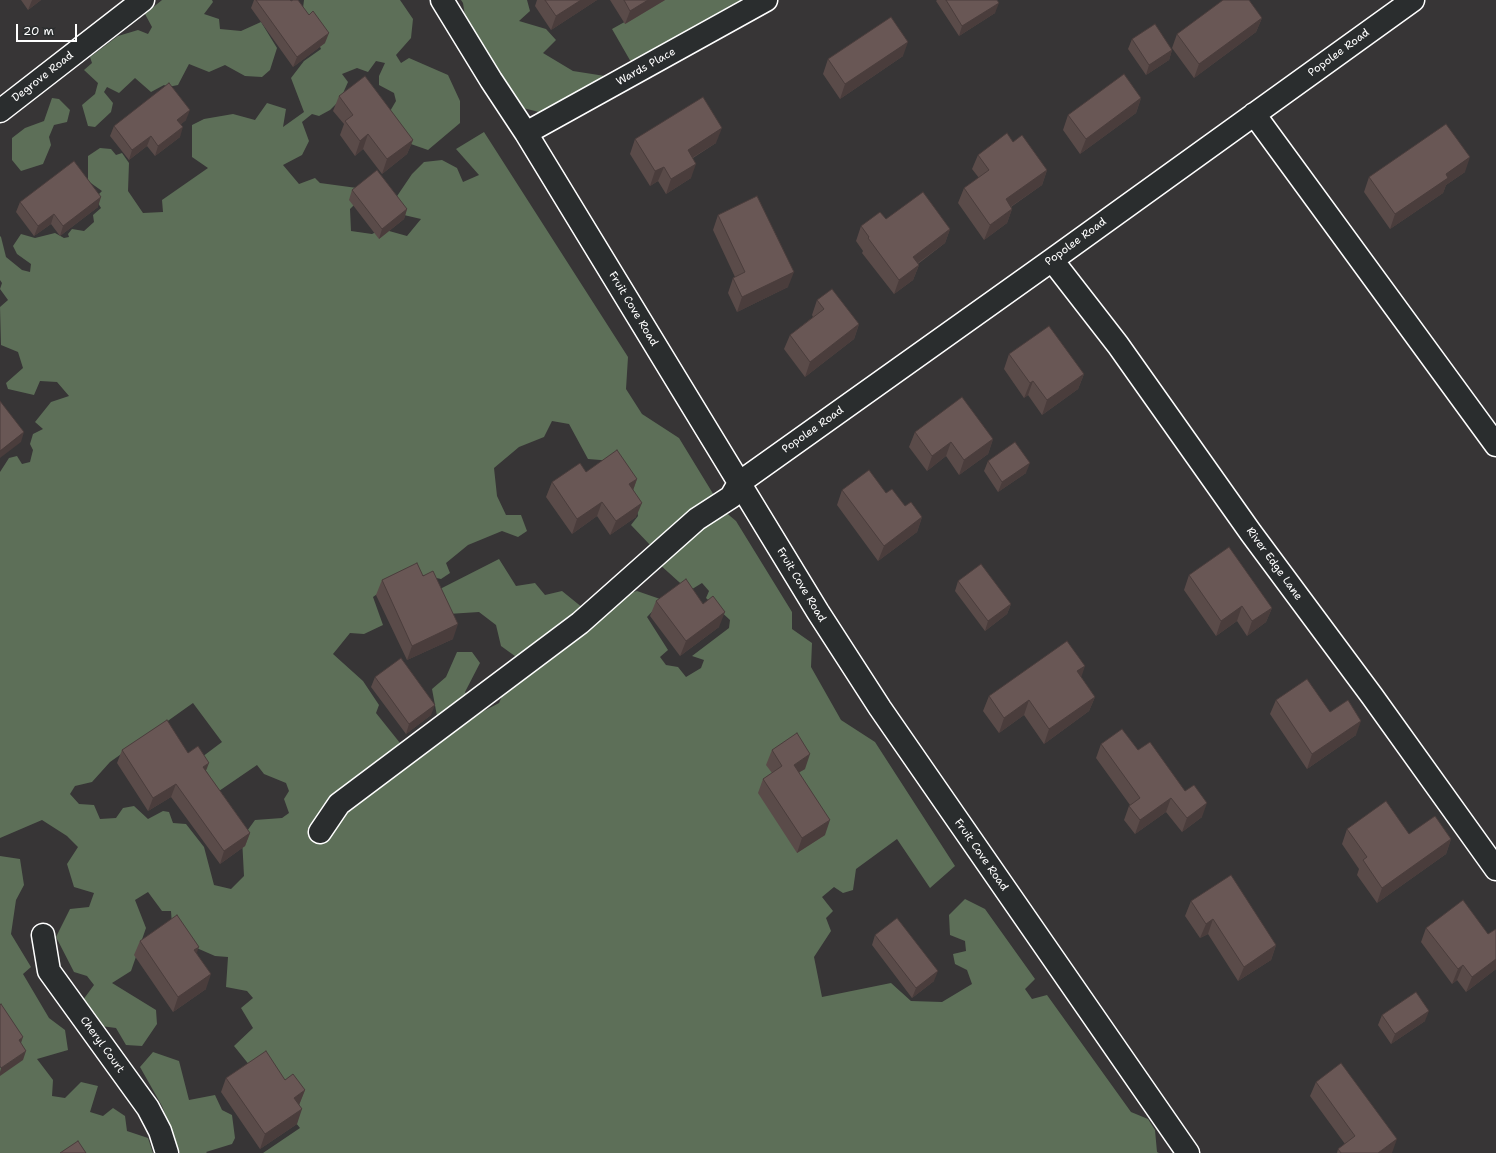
<!DOCTYPE html>
<html>
<head>
<meta charset="utf-8">
<style>
	body { margin:0 }
	#map { position:relative; width:1496px; height:1153px; overflow:hidden; background:#373536; font-family:"Shantell Sans",sans-serif }
	canvas { display:block }
	.scale { position:absolute; left:16px; top:24px; width:61px; height:18px; box-sizing:border-box; border:2px solid #fff; border-top:0; padding-left:5px; font-size:12px; line-height:14px; white-space:nowrap; color:#fff; -webkit-text-stroke:3px #2a2d2e; paint-order:stroke }
</style>
</head>
<body>
<div id="map">
<canvas width="1496" height="1153"></canvas>
<div class="scale">20 m</div>
</div>
<script>
const ctx = document.querySelector('canvas').getContext('2d');
ctx.lineJoin = 'round';
function fillPath(path, color) {
  ctx.fillStyle = color;
  ctx.fill(path, 'evenodd');
}
function shape(rows) {
  const path = new Path2D();
  for (const r of rows) {
    path.moveTo(r[0], r[1]);
    for (let i = 2; i < r.length; i += 2) path.lineTo(r[i], r[i + 1]);
  }
  return path;
}
function trace(path, color, width, dash) {
  ctx.strokeStyle = color;
  ctx.lineWidth = width;
  ctx.lineCap = dash ? 'butt' : 'round';
  ctx.setLineDash(dash || []);
  ctx.stroke(path);
}
function label(font, color, halo, rows, align = 'center') {
  ctx.font = font + ' "Shantell Sans",sans-serif';
  ctx.lineWidth = 3;
  ctx.setLineDash([]);
  ctx.textBaseline = 'middle';
  ctx.strokeStyle = halo;
  ctx.fillStyle = color;
  for (const [text, x, y, turn = 0] of rows) {
    ctx.save();
    ctx.translate(x, y);
    ctx.rotate((+turn || 0) * Math.PI / 180);
    ctx.textAlign = isNaN(turn) ? turn : align;
    if (halo) ctx.strokeText(text, 0, 0);
    ctx.fillText(text, 0, 0);
    ctx.restore();
  }
}
fillPath(shape([
	[162,0,212,0,213,2,204,14,219,19,220,29,241,31,261,22,277,48,270,70,262,77,245,76,225,65,209,72,189,64,178,85,168,87,164,85,151,92,135,78,119,93,107,87,104,92,113,103,111,112,95,127,88,126,82,105,95,94,98,83,84,70,92,63,90,57,118,36,138,30,148,34,152,27,145,14],
	[304,0,400,0,413,19,411,38,396,55,401,63,409,58,448,75,460,101,460,123,428,150,408,143,386,118,396,101,394,93,379,85,379,76,385,63,376,61,368,72,357,68,342,74,348,82,340,100,330,110,319,116,312,114,302,122,309,141,302,155,283,165,299,184,315,178,320,183,357,188,360,199,350,209,351,231,372,234,382,229,407,236,421,219,391,212,391,205,412,174,424,162,442,160,457,168,463,182,479,175,456,149,484,132,628,357,626,389,642,414,679,438,723,510,736,521,792,612,792,629,812,643,811,667,841,720,875,742,955,866,930,888,897,839,856,869,853,890,843,893,834,887,822,897,833,911,826,918,831,931,814,957,822,997,891,983,911,1001,942,1002,972,984,967,970,955,964,953,954,966,951,965,941,950,935,949,915,965,899,985,909,1035,979,1025,989,1032,999,1047,995,1131,1112,1148,1119,1155,1130,1157,1152,1159,1153,263,1153,300,1128,234,1046,253,1028,241,1008,253,998,247,991,226,987,228,957,215,956,183,942,172,925,171,911,162,911,148,892,135,900,146,928,131,971,112,983,156,1010,157,1024,142,1046,126,1045,116,1028,101,1026,83,1000,94,985,87,976,74,972,56,937,70,909,89,907,94,893,74,887,67,864,78,847,67,836,42,820,0,838,0,472,9,458,17,456,22,464,30,462,33,450,30,444,33,434,43,429,35,422,51,402,69,396,57,382,40,381,34,395,8,389,6,383,23,368,18,352,1,345,0,307,8,300,0,289,2,283,0,280,0,236,1,237,6,257,22,270,30,272,31,264,17,254,13,246,21,234,35,238,55,233,64,238,69,237,68,234,72,229,84,231,94,222,93,215,101,208,95,198,102,191,88,181,88,156,100,148,111,149,116,155,122,153,129,163,128,191,143,213,163,212,162,200,208,168,192,157,192,125,204,119,233,114,255,120,267,103,286,109,283,127,304,112,291,78,304,61,321,49,303,8],
	[552,421,569,424,588,459,613,461,634,491,638,516,631,525,652,547,658,563,689,591,702,583,709,591,706,598,730,620,729,628,692,656,704,660,701,668,686,677,678,667,666,665,660,657,668,650,647,617,663,600,637,591,583,608,562,591,545,595,535,583,516,586,499,559,440,589,448,614,479,612,496,625,501,646,519,659,499,703,478,714,465,692,480,663,472,652,457,652,446,677,432,689,437,716,400,743,376,713,379,705,363,681,333,654,350,633,364,634,383,625,373,597,395,581,423,575,441,579,450,573,446,563,468,545,502,531,518,537,527,531,521,515,506,515,497,496,494,468,519,447,544,437],
	[193,703,222,742,198,760,209,775,199,782,219,791,257,765,264,774,286,783,289,791,284,799,289,813,282,818,255,820,242,838,244,876,231,889,214,885,204,847,186,824,173,823,169,812,163,811,148,819,134,806,123,808,116,818,100,819,94,805,79,804,70,794,75,786,92,782,110,762],
	[461,0,527,0,530,11,519,21,546,29,556,40,543,53,573,71,605,76,543,113,523,108,465,16,463,3],
	[664,0,743,0,631,62,612,29],
	[52,98,59,99,70,110,67,122,54,125,49,137,51,145,43,164,21,171,12,160,12,138,25,128,44,121],
	[0,856,20,859,24,885,16,900,11,934,31,967,23,974,49,1018,65,1030,68,1050,37,1059,53,1080,52,1096,65,1098,81,1082,98,1086,90,1112,103,1116,113,1108,125,1116,127,1131,148,1138,153,1153,0,1153],
	[153,1052,179,1061,189,1100,215,1095,222,1110,232,1115,235,1138,232,1144,206,1152,207,1153,180,1153,162,1106,140,1067]
]), '#5d6f58');
const minor = shape([
	[442,0,491,80,526,133,818,612,880,708,1188,1153],
	[0,111,143,0],
	[1254,114,1496,445],
	[526,133,766,0],
	[1052,260,1118,345,1251,533,1372,696,1496,869],
	[320,832,339,804,580,623,697,519,731,497,739,483,1052,260,1413,0],
	[43,935,49,971,148,1108,160,1131,167,1153]
]);
trace(minor, '#fff', 25);
trace(minor, '#2a2d2e', 22);
fillPath(shape([
	[21,0,41,0,28,10],
	[254,0,290,0,309,15,325,43,293,67,251,8],
	[537,0,597,0,551,30,535,6],
	[610,0,665,0,625,24],
	[937,0,997,0,995,13,959,36,936,1],
	[1262,18,1256,32,1194,78,1172,48,1177,34],
	[1132,39,1172,50,1169,60,1146,75,1128,49],
	[903,56,840,99,823,74,828,59],
	[339,96,413,140,407,154,382,174,363,149,355,156,340,135,344,124,333,111],
	[1141,98,1136,113,1080,154,1063,130,1068,115],
	[186,120,181,124,180,137,155,156,147,146,129,160,110,136,114,126],
	[635,139,716,143,693,158,691,178,666,194,658,181,650,186,630,154],
	[1013,142,1047,170,1042,185,1011,207,1012,209,1007,223,984,240,958,203,964,188,979,178,972,169,978,155],
	[1465,172,1446,185,1443,193,1390,229,1364,192,1369,177],
	[352,190,407,209,404,219,379,239,349,200],
	[20,202,98,207,60,236,51,224,34,236,16,212],
	[718,215,788,287,737,312,728,293,733,278,735,277,713,230],
	[886,219,950,229,945,243,918,264,919,265,913,280,894,294,862,253,863,251,856,241,861,226],
	[817,300,859,324,854,339,805,377,784,349,790,335,813,317,812,315],
	[1009,354,1084,374,1078,389,1042,415,1028,395,1024,398,1004,369],
	[915,432,993,439,988,454,959,475,946,456,927,471,909,447],
	[988,461,1026,473,998,492,984,471],
	[586,472,637,479,633,490,636,517,610,535,597,516,572,534,546,497,552,482],
	[842,490,886,493,922,517,917,532,878,561,837,505],
	[1189,575,1272,608,1266,622,1247,636,1237,621,1216,636,1184,590],
	[382,580,453,639,407,660,376,595],
	[958,581,1011,604,1007,614,985,631,955,591],
	[656,601,719,627,680,656,650,616],
	[375,677,431,715,406,734,371,687],
	[1081,677,1095,697,1089,711,1044,744,1024,715,999,733,983,711,989,696],
	[1276,700,1356,735,1307,769,1270,714],
	[1101,744,1138,750,1202,817,1182,832,1166,812,1135,834,1124,820,1129,806,1130,805,1096,758],
	[122,750,188,753,206,771,250,833,245,846,220,864,171,797,148,811,117,763],
	[772,750,805,769,799,772,825,835,797,853,758,793,763,779,772,773,766,765],
	[1347,829,1409,834,1451,839,1446,854,1377,903,1357,875,1359,869,1342,844],
	[1191,901,1276,945,1271,960,1238,981,1208,934,1200,938,1185,916],
	[1426,928,1488,934,1496,929,1496,969,1466,992,1457,980,1452,984,1421,942],
	[875,935,934,981,912,998,872,945],
	[140,941,197,953,206,989,173,1012,134,955],
	[1382,1015,1425,1021,1391,1044,1378,1025],
	[226,1078,285,1080,305,1090,299,1105,297,1124,260,1149,221,1092],
	[1316,1082,1392,1153,1337,1153,1338,1149,1345,1144,1310,1096]
]), '#5a4b49');
fillPath(shape([
	[32,0,41,0,28,10],
	[581,0,597,0,551,30,556,16],
	[648,0,665,0,625,24,630,11],
	[999,3,995,13,959,36,962,26],
	[1262,18,1256,32,1194,78,1199,64],
	[329,33,325,43,293,67,297,57],
	[908,42,903,56,840,99,845,84],
	[1172,50,1169,60,1146,75,1149,65],
	[1141,98,1136,113,1080,154,1086,139],
	[190,110,186,120,174,130,177,120],
	[183,127,180,137,155,156,158,146],
	[722,128,716,143,682,164,688,150],
	[368,134,363,149,355,156,360,141],
	[151,136,147,146,129,160,132,150],
	[413,140,407,154,382,174,387,159],
	[1470,157,1465,172,1446,185,1443,193,1390,229,1395,214,1446,174],
	[696,164,691,178,666,194,671,179],
	[664,167,658,181,650,186,655,171],
	[1047,170,1042,185,1000,214,1006,199],
	[101,197,98,207,60,236,63,226],
	[407,209,404,219,379,239,382,229],
	[1012,209,1007,223,984,240,990,225],
	[54,214,51,224,34,236,38,226],
	[950,229,945,243,907,271,913,257],
	[919,265,913,280,894,294,899,280],
	[794,272,788,287,737,312,742,297],
	[859,324,854,339,805,377,810,362],
	[1084,374,1078,389,1042,415,1047,400],
	[1033,381,1028,395,1024,398,1030,383],
	[24,432,21,442,0,458,0,451],
	[993,439,988,454,959,475,964,460],
	[951,442,946,456,927,471,932,456],
	[1030,463,1026,473,998,492,1002,482],
	[637,479,632,493,629,484],
	[602,502,597,516,572,534,577,519],
	[642,503,636,517,610,535,616,521],
	[922,517,917,532,878,561,884,546],
	[1011,604,1007,614,985,631,988,621],
	[1242,606,1237,621,1216,636,1221,621],
	[1272,608,1266,622,1247,636,1252,621],
	[725,612,719,627,680,656,686,641],
	[458,624,453,639,407,660,412,646],
	[1085,666,1080,681,1077,671],
	[1095,697,1089,711,1044,744,1049,729],
	[1029,700,1024,715,999,733,1004,718],
	[435,705,431,715,406,734,409,724],
	[1361,721,1356,735,1307,769,1312,754],
	[810,754,805,769,788,779,794,765],
	[209,763,204,776,203,767],
	[176,784,171,797,148,811,153,798],
	[1171,798,1166,812,1135,834,1140,820],
	[1207,803,1202,817,1182,832,1187,818],
	[830,820,825,835,797,853,802,838],
	[250,833,245,846,220,864,224,851],
	[1451,839,1446,854,1377,903,1382,888],
	[1213,919,1208,934,1200,938,1206,924],
	[1276,945,1271,960,1238,981,1244,967],
	[199,947,193,962,194,950],
	[1496,959,1496,969,1466,992,1472,977],
	[1463,965,1457,980,1452,984,1458,969],
	[938,971,934,981,912,998,916,988],
	[211,974,206,989,173,1012,178,997],
	[1429,1011,1425,1021,1391,1044,1395,1034],
	[23,1037,20,1046,19,1040],
	[26,1051,23,1060,0,1076,0,1072,1,1068],
	[305,1090,299,1105,289,1112,294,1098],
	[302,1109,297,1124,260,1149,265,1134],
	[1397,1139,1392,1153,1378,1153]
]), '#4a3d3c');
const building = shape([
	[256,0,290,0,291,1,293,0,298,0,309,15,313,11,329,33,297,57,256,0],
	[545,0,581,0,556,16,545,0],
	[624,0,648,0,630,11,624,0],
	[946,0,997,0,999,3,962,26,946,0],
	[1223,0,1249,0,1262,18,1199,64,1177,34,1223,0],
	[891,17,908,42,845,84,828,59,891,17],
	[1155,24,1172,50,1149,65,1132,39,1155,24],
	[1124,74,1141,98,1086,139,1068,115,1124,74],
	[365,76,413,140,387,159,368,134,360,141,345,121,353,115,339,96,365,76],
	[169,83,190,110,177,120,183,127,158,146,151,136,132,150,114,126,169,83],
	[703,97,722,128,688,150,696,164,671,179,664,167,655,171,635,139,703,97],
	[1446,124,1470,157,1446,174,1448,178,1395,214,1369,177,1446,124],
	[1007,133,1013,142,1022,135,1047,170,1006,199,1012,209,990,225,964,188,989,170,978,155,1007,133],
	[74,161,101,197,63,226,54,214,38,226,20,202,74,161],
	[377,170,407,209,382,229,352,190,377,170],
	[923,192,950,229,913,257,919,265,899,280,868,238,869,237,861,226,880,212,886,219,923,192],
	[757,196,794,272,742,297,733,278,745,272,718,215,757,196],
	[832,289,859,324,810,362,790,335,824,309,817,300,832,289],
	[1049,326,1084,374,1047,400,1033,381,1030,383,1009,354,1049,326],
	[962,397,993,439,964,460,951,442,932,456,915,432,962,397],
	[0,401,24,432,0,451,0,401],
	[1015,442,1030,463,1002,482,988,461,1015,442],
	[617,450,637,479,629,484,642,503,616,521,602,502,577,519,552,482,580,463,586,472,617,450],
	[869,470,886,493,892,489,905,506,911,502,922,517,884,546,842,490,869,470],
	[1229,547,1272,608,1252,621,1242,606,1221,621,1189,575,1229,547],
	[417,563,423,576,433,571,458,624,412,646,382,580,417,563],
	[981,564,1011,604,988,621,958,581,981,564],
	[686,579,703,604,713,596,725,612,686,641,656,601,686,579],
	[1067,641,1085,666,1077,671,1095,697,1049,729,1029,700,1004,718,989,696,1067,641],
	[401,658,435,705,409,724,375,677,401,658],
	[1307,679,1330,712,1348,700,1361,721,1312,754,1276,700,1307,679],
	[167,720,188,753,198,746,209,763,203,767,250,833,224,851,176,784,153,798,122,750,167,720],
	[1122,729,1138,750,1150,742,1185,791,1194,785,1207,803,1187,818,1171,798,1140,820,1129,806,1140,798,1101,744,1122,729],
	[797,733,810,754,794,765,830,820,802,838,763,779,782,766,772,750,797,733],
	[1386,801,1409,834,1435,816,1451,839,1382,888,1363,860,1367,857,1347,829,1386,801],
	[1231,875,1276,945,1244,967,1213,919,1206,924,1191,901,1231,875],
	[1463,900,1488,934,1496,929,1496,959,1472,977,1463,965,1458,969,1426,928,1463,900],
	[177,915,199,947,194,950,211,974,178,997,140,941,177,915],
	[897,918,938,971,916,988,875,935,897,918],
	[1416,992,1429,1011,1395,1034,1382,1015,1416,992],
	[1,1004,23,1037,19,1040,26,1051,1,1068,0,1066,0,1005,1,1004],
	[266,1051,285,1080,293,1074,305,1090,294,1098,302,1109,265,1134,226,1078,266,1051],
	[1341,1063,1397,1139,1378,1153,1341,1153,1338,1149,1355,1136,1316,1082,1341,1063],
	[78,1141,86,1153,60,1153,78,1141]
]);
fillPath(building, '#695755');
trace(building, '#4a3d3c', 1);
label('11px', '#fff', '#2a2d2e', [
	["Popolee Road",1339,53,-36],
	["Wards Place",646,67,-29],
	["Degrove Road",43,77,-38],
	["Popolee Road",1076,242,-36],
	["Fruit Cove Road",633,309,59],
	["Popolee Road",813,430,-35],
	["River Edge Lane",1274,564,54],
	["Fruit Cove Road",801,585,59],
	["Fruit Cove Road",981,855,55],
	["Cheryl Court",102,1045,54]
]);
</script>
</body>
</html>
